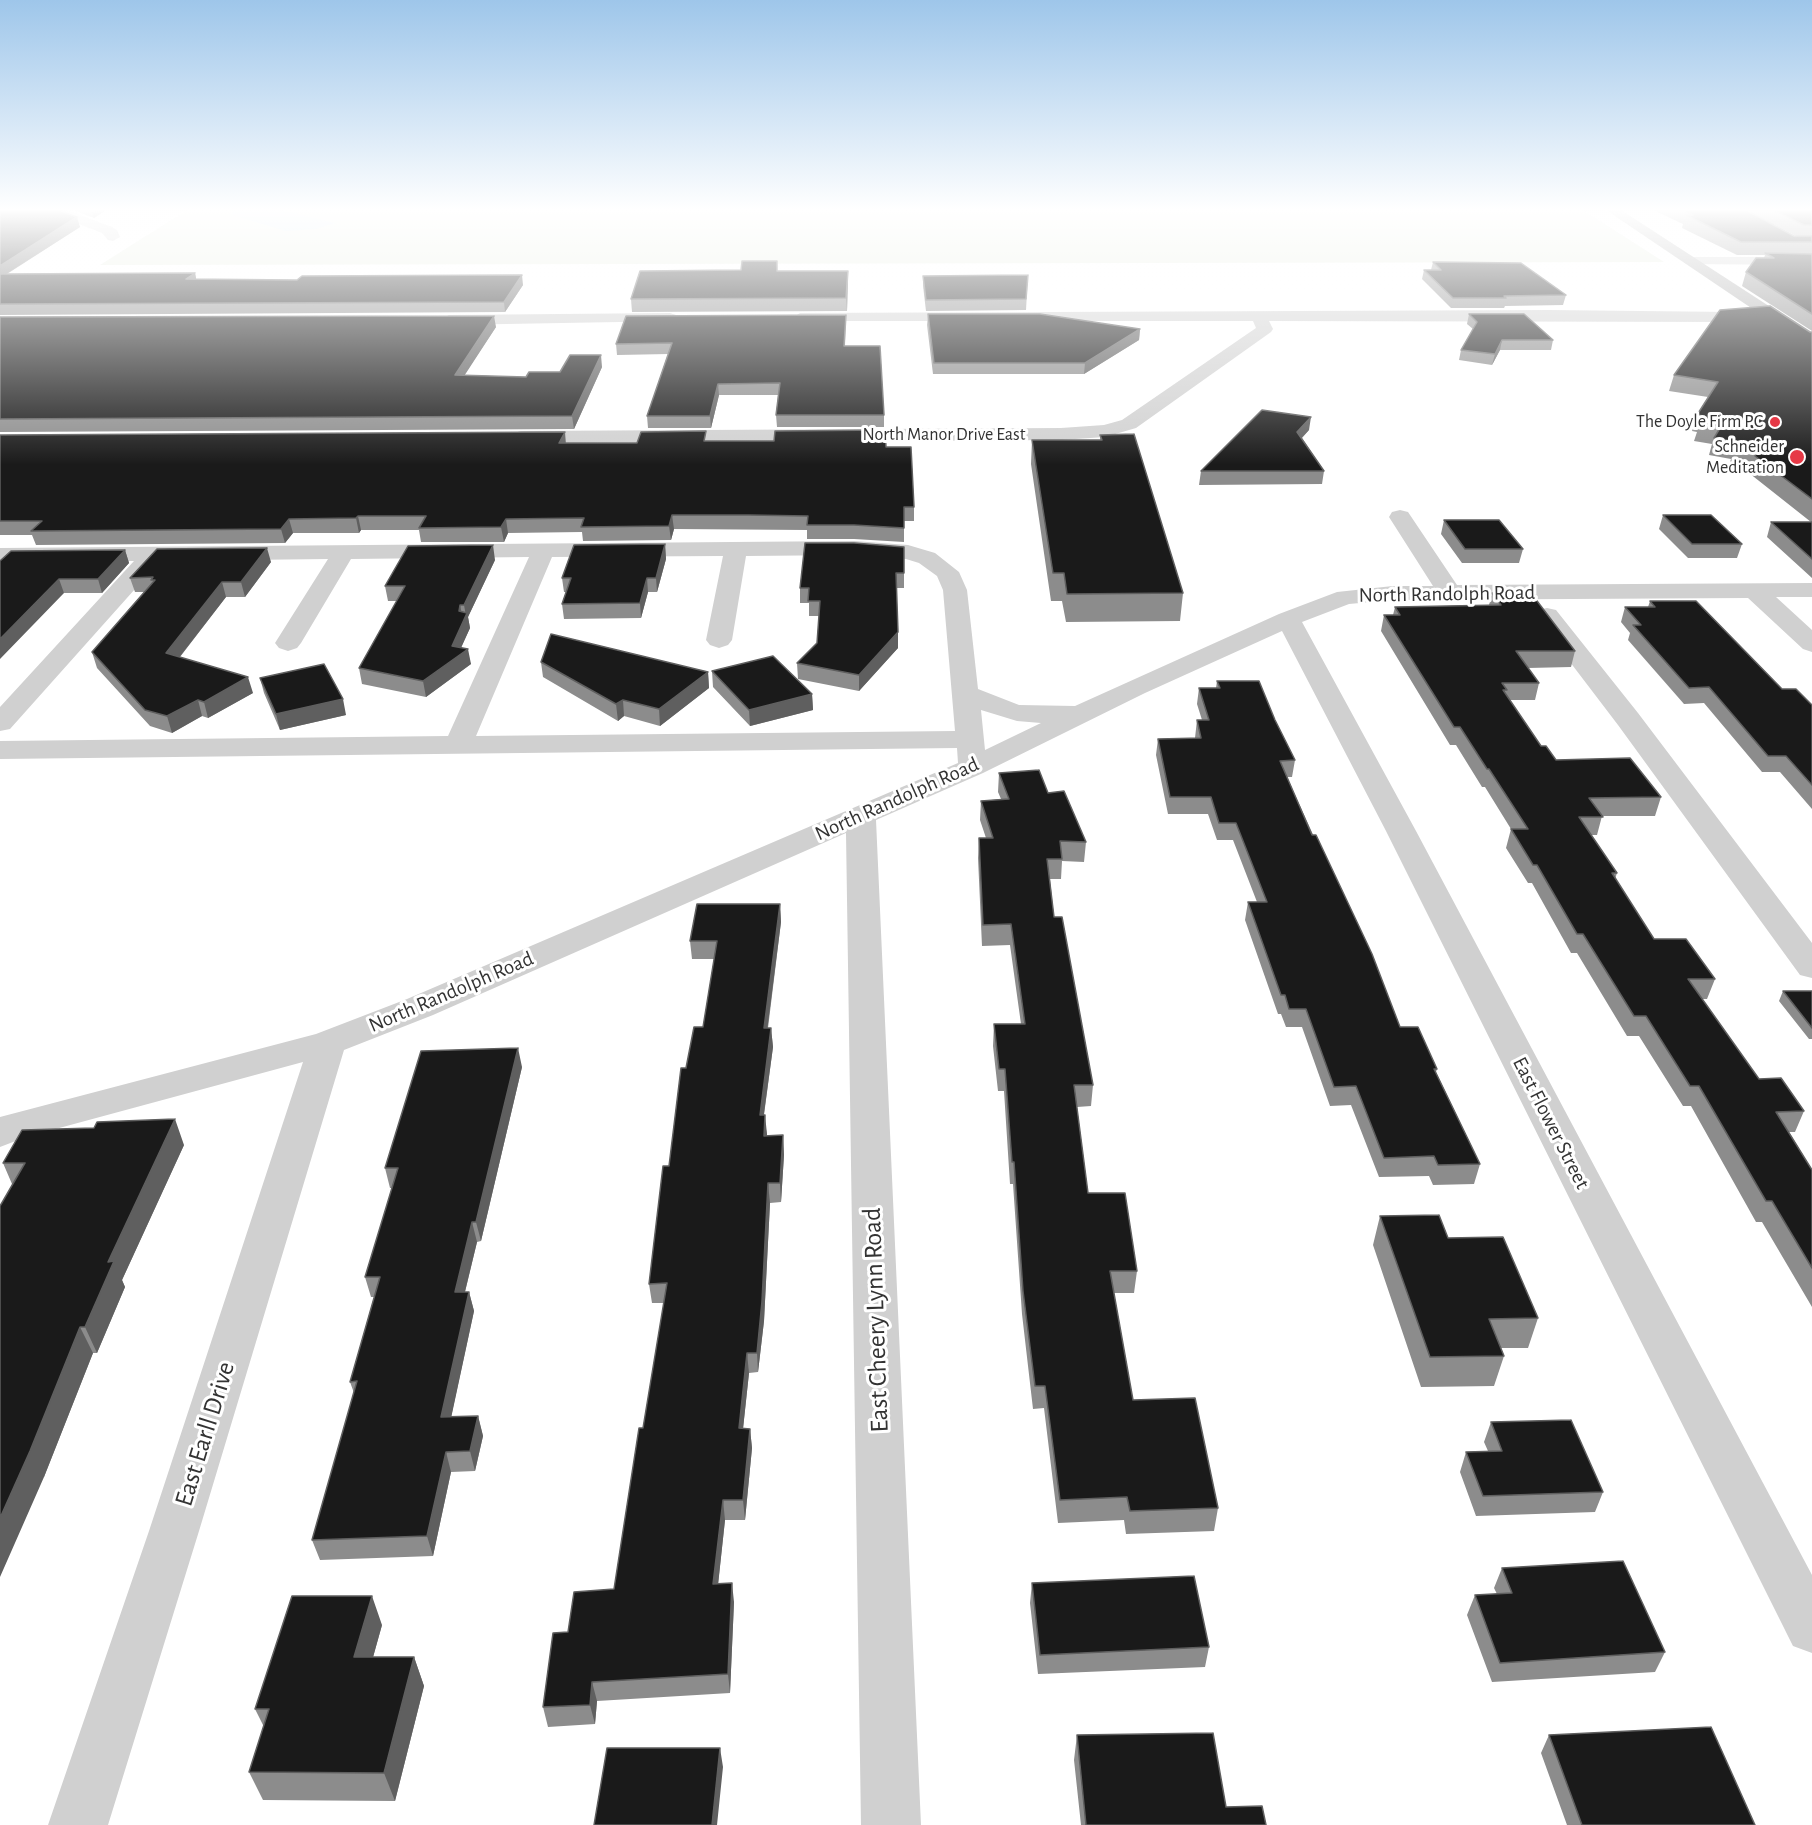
<!DOCTYPE html>
<html>
<head>
<meta charset="utf-8">
<style>
	body { margin:0 }
	canvas { display:block; background:#fff }
</style>
</head>
<body>
<canvas width="1812" height="1825"></canvas>
<script>
const ctx = document.querySelector('canvas').getContext('2d');
ctx.lineJoin = 'round';
function fillPath(path, color) {
  ctx.fillStyle = color;
  ctx.fill(path, 'evenodd');
}
function shape(rows) {
  const path = new Path2D();
  for (const r of rows) {
    path.moveTo(r[0], r[1]);
    for (let i = 2; i < r.length; i += 2) path.lineTo(r[i], r[i + 1]);
  }
  return path;
}
function trace(path, color, width, dash) {
  ctx.strokeStyle = color;
  ctx.lineWidth = width;
  ctx.lineCap = dash ? 'butt' : 'round';
  ctx.setLineDash(dash || []);
  ctx.stroke(path);
}
function label(font, color, halo, rows, align = 'center') {
  ctx.font = font + ' "Alegreya Sans",sans-serif';
  ctx.lineWidth = 6;
  ctx.setLineDash([]);
  ctx.textBaseline = 'middle';
  ctx.strokeStyle = halo;
  ctx.fillStyle = color;
  for (const [text, x, y, turn = 0] of rows) {
    ctx.save();
    ctx.translate(x, y);
    ctx.rotate((+turn || 0) * Math.PI / 180);
    ctx.textAlign = isNaN(turn) ? turn : align;
    if (halo) ctx.strokeText(text, 0, 0);
    ctx.fillText(text, 0, 0);
    ctx.restore();
  }
}
fillPath(shape([
	[187,210,1583,210,1664,262,100,265]
]), '#e6ecdf');
fillPath(shape([
	[233,210,282,210,335,223,316,229,286,231,235,216,231,214]
]), '#cfe2ee');
fillPath(shape([
	[50,210,67,210,112,227,117,230,120,237,113,241,108,240,102,233,51,213,50,210],
	[1691,257,1812,257,1812,265,1686,264,1684,261,1686,258,1691,257],
	[1549,310,1732,312,1759,310,1767,315,1759,320,1732,322,1269,321,1273,329,1271,332,1136,428,1105,437,1061,440,521,443,514,441,511,437,514,433,521,431,1061,428,1104,425,1122,420,1256,328,1253,321,794,321,792,318,800,313,1549,310],
	[670,313,676,315,678,318,676,321,449,325,441,320,449,315,670,313],
	[1400,510,1408,512,1457,585,1812,583,1812,597,1776,597,1812,630,1812,652,1803,649,1748,598,1393,600,1349,604,1302,622,1416,831,1812,1575,1812,1653,1793,1646,1386,831,1282,631,1145,693,983,773,876,820,921,1825,861,1825,846,833,433,1015,344,1050,199,1531,108,1825,48,1825,149,1531,303,1062,26,1137,0,1147,0,1117,316,1034,407,999,958,763,957,748,0,759,0,741,448,736,529,557,351,559,301,643,297,648,288,651,279,648,275,643,328,559,160,561,10,729,0,731,0,707,134,561,0,562,0,548,854,541,908,545,935,553,959,572,967,590,978,689,1019,705,1075,706,1279,614,1337,592,1393,586,1433,586,1389,517,1392,512,1400,510],
	[854,555,906,559,919,563,937,576,943,590,955,731,476,736,552,557,723,556,706,640,710,645,719,648,728,645,732,640,746,556,854,555],
	[981,710,1017,721,1041,723,985,750,981,710],
	[1547,608,1556,610,1638,713,1812,943,1812,978,1800,975,1618,725,1538,620,1535,615,1538,610,1547,608]
]), '#d0d0d0');
fillPath(shape([
	[1606,210,1621,210,1812,334,1812,346,1806,345,1606,210]
]), '#ababab');
fillPath(shape([
	[0,210,80,227,7,274,195,273,196,279,523,285,505,312,0,315],
	[73,210,106,210,94,218],
	[1653,210,1812,210,1812,331,1742,286,1746,272,1764,258,1765,255,1737,255,1682,228,1683,224],
	[1750,212,1796,236,1794,236],
	[1433,262,1566,295,1563,305,1505,306,1504,308,1451,308,1422,279,1424,270,1431,270],
	[778,271,848,271,847,311,632,312,631,299],
	[1028,275,1026,310,926,311,923,286,923,276],
	[928,314,1140,329,1139,340,1084,374,933,374,927,325],
	[1469,314,1553,340,1551,350,1500,350,1492,365,1459,360,1461,350,1473,329,1467,324],
	[846,315,845,346,884,415,884,427,777,427,776,415,778,395,719,395,711,428,648,428,647,416,668,354,617,355,616,344],
	[0,317,496,327,464,375,526,377,602,367,574,429,0,432],
	[1810,332,1812,332,1812,578,1767,537,1771,522,1811,522,1749,473,1750,469,1729,466,1731,459,1709,455,1712,444,1694,441,1697,432,1692,431,1697,415,1708,397,1669,391,1674,375],
	[1309,430,1302,438,1324,471,1322,484,1199,485,1201,471],
	[0,435,566,443,637,443,707,441,886,447,914,507,914,521,904,521,904,542,854,539,807,539,807,530,674,529,671,540,583,541,582,532,508,533,504,542,421,542,419,530,361,530,359,533,293,533,285,543,36,545,32,535,0,535],
	[1100,435,1183,593,1180,621,1066,622,1062,601,1051,601,1031,464,1032,440,1100,440],
	[1663,515,1742,544,1737,558,1688,558,1659,529],
	[1444,520,1523,549,1519,563,1462,563,1441,534],
	[665,544,666,559,657,592,648,592,641,618,564,619,562,604,566,592,564,592,562,578],
	[904,547,904,588,896,588,898,648,859,691,798,679,797,663,817,643,819,616,809,616,809,603,800,603,800,588],
	[125,550,129,563,102,593,64,593,0,561],
	[495,560,468,617,470,628,461,647,471,664,426,697,362,684,359,668,397,601,388,601,385,586],
	[271,562,245,597,226,597,180,657,253,693,208,718,202,716,172,733,150,726,97,668,92,652,144,592,135,592,130,578],
	[1492,593,1575,651,1571,667,1528,668,1539,683,1535,700,1510,700,1541,746,1556,760,1661,797,1655,816,1602,816,1597,835,1591,835,1617,873,1615,879,1654,939,1715,979,1707,999,1701,999,1759,1079,1804,1111,1795,1132,1789,1132,1812,1170,1812,1307,1762,1222,1756,1222,1691,1106,1683,1106,1639,1036,1627,1036,1577,953,1571,953,1532,883,1528,883,1506,848,1511,829,1485,787,1482,787,1456,745,1450,745,1381,631,1384,615,1393,615,1395,607,1489,605],
	[1650,601,1782,689,1812,705,1812,809,1780,772,1762,772,1704,703,1684,704,1628,640,1630,633,1621,622,1625,607,1648,607],
	[541,662,708,672,709,688,660,726,624,716,618,721,543,677],
	[712,671,812,694,813,710,750,726,713,687],
	[260,678,346,715,280,730,264,693],
	[1217,681,1275,720,1295,760,1292,777,1287,777,1400,1027,1437,1069,1436,1072,1480,1164,1474,1184,1433,1185,1429,1176,1379,1177,1351,1105,1330,1106,1302,1027,1286,1027,1281,1014,1278,1014,1245,920,1248,902,1257,902,1233,840,1217,840,1208,814,1168,814,1156,755,1158,739,1195,738,1197,720,1202,720,1197,704,1199,688,1216,688],
	[999,773,1048,793,1086,842,1084,862,1062,861,1061,879,1050,879,1054,917,1093,1085,1091,1106,1077,1107,1088,1193,1137,1271,1134,1293,1114,1293,1133,1400,1218,1508,1214,1531,1126,1534,1124,1520,1058,1523,1044,1408,1033,1409,1022,1314,1013,1184,1010,1184,1004,1091,998,1091,993,1046,994,1024,1021,1024,1010,945,982,946,978,858,979,838,986,838,980,820,981,801,1001,799,998,792],
	[780,904,781,922,768,1028,771,1028,773,1047,764,1115,767,1136,783,1135,784,1155,781,1202,770,1203,764,1321,758,1372,749,1373,743,1428,750,1429,752,1448,745,1520,725,1520,718,1584,734,1602,730,1693,597,1701,595,1724,548,1727,543,1707,568,1632,614,1589,643,1428,664,1303,652,1303,649,1284,686,1068,703,1027,714,959,692,959,690,941],
	[1783,991,1812,991,1812,1039,1809,1039,1779,1001],
	[522,1067,481,1241,477,1242,465,1292,469,1292,474,1311,451,1417,478,1416,483,1436,475,1471,451,1472,433,1556,320,1560,312,1540,354,1393,350,1382,374,1297,371,1297,365,1277,392,1188,390,1188,385,1168],
	[184,1145,122,1280,125,1287,97,1353,93,1353,44,1477,12,1184,3,1163],
	[1380,1216,1448,1238,1538,1318,1528,1348,1501,1348,1504,1356,1494,1386,1421,1387,1373,1245],
	[1491,1422,1603,1492,1595,1512,1476,1516,1460,1472,1466,1452,1488,1451,1484,1442],
	[1502,1568,1665,1652,1655,1672,1492,1682,1467,1615,1475,1595,1497,1594,1494,1588],
	[1032,1583,1209,1647,1205,1667,1038,1674,1030,1603],
	[382,1625,373,1657,414,1657,424,1686,395,1801,263,1800,249,1772,264,1727,255,1709],
	[1077,1735,1226,1807,1266,1825,1081,1825,1074,1760],
	[1549,1735,1755,1825,1567,1825,1541,1753]
]), '#8c8c8c');
fillPath(shape([
	[91,210,106,210,94,218],
	[77,217,80,227,0,278,0,266],
	[848,271,848,284,847,311,846,298],
	[195,273,197,283,186,279],
	[522,275,523,285,505,312,504,302],
	[494,316,496,327,457,387,455,375],
	[1140,329,1139,340,1084,374,1085,363],
	[1502,340,1500,350,1492,365,1495,354],
	[601,355,602,367,574,429,572,416],
	[718,384,719,395,711,428,710,416],
	[1311,417,1309,430,1295,445,1297,432],
	[565,432,566,445,559,443],
	[672,515,674,529,671,540,669,526],
	[358,516,361,530,359,533,356,518],
	[289,519,293,533,285,543,281,529],
	[506,519,508,533,504,542,501,527],
	[665,544,666,559,657,592,656,578],
	[493,545,495,560,468,617,470,628,457,657,468,649,471,664,426,697,423,681,452,646,460,605,463,620,466,616,464,605],
	[267,548,271,562,245,597,241,582],
	[125,550,129,563,102,593,98,579],
	[647,578,648,592,641,618,640,603],
	[59,579,64,593,0,659,0,639],
	[222,582,226,597,171,668,166,653],
	[898,632,898,648,859,691,859,675],
	[708,672,709,688,660,726,659,709],
	[248,677,253,693,208,718,204,702],
	[812,694,813,710,750,726,749,710],
	[343,699,346,715,280,730,276,714],
	[198,700,202,716,172,733,167,716],
	[623,700,624,716,618,721,616,704],
	[780,904,781,922,765,1047,764,1028],
	[771,1028,773,1047,761,1135,760,1115],
	[518,1048,522,1067,481,1241,476,1222],
	[765,1115,767,1134,765,1155,764,1136],
	[175,1119,184,1145,122,1280,125,1287,97,1353,85,1327,108,1262],
	[783,1135,784,1155,781,1202,780,1183],
	[768,1183,770,1203,764,1321,758,1372,757,1353],
	[472,1222,477,1242,460,1312,455,1292],
	[469,1292,474,1311,447,1437,441,1417],
	[80,1327,93,1353,44,1477,0,1577,0,1518],
	[747,1353,749,1373,741,1448,739,1428],
	[478,1416,483,1436,475,1471,470,1451],
	[750,1429,752,1448,745,1520,743,1500],
	[446,1452,451,1472,433,1556,427,1536],
	[723,1500,725,1520,716,1604,713,1584],
	[732,1583,734,1602,730,1693,728,1674],
	[372,1596,382,1625,365,1686,354,1657],
	[414,1657,424,1686,395,1801,384,1773],
	[592,1682,597,1701,595,1724,590,1705],
	[720,1748,723,1767,717,1825,712,1825]
]), '#5f5f5f');
const building = shape([
	[0,210,58,210,77,217,0,266,0,210],
	[1682,210,1746,210,1794,236,1812,236,1812,242,1741,242,1686,215,1693,215,1682,210],
	[1773,210,1812,210,1812,225,1804,225,1773,210],
	[1765,253,1812,254,1812,314,1746,272,1756,258,1774,258,1765,253],
	[742,261,777,261,777,271,848,271,846,298,631,299,640,271,741,270,742,261],
	[1433,262,1521,263,1566,295,1504,296,1506,298,1453,298,1424,270,1441,270,1433,262],
	[195,273,186,279,297,280,302,276,522,275,504,302,0,304,0,274,195,273],
	[1028,275,1026,299,926,300,923,276,1028,275],
	[1770,306,1810,332,1812,332,1812,499,1755,456,1757,452,1735,448,1738,442,1714,438,1720,428,1699,424,1704,416,1697,415,1718,382,1674,375,1720,310,1770,306],
	[928,314,1040,314,1140,329,1085,363,934,363,928,314],
	[1469,314,1524,314,1553,340,1502,340,1495,354,1461,350,1477,322,1469,314],
	[846,315,844,346,880,346,884,415,776,415,780,383,718,384,710,416,647,416,672,343,616,344,626,316,846,315],
	[494,316,455,375,526,377,529,372,560,372,570,355,601,355,572,416,0,419,0,317,494,316],
	[1262,410,1311,417,1297,432,1324,471,1201,471,1262,410],
	[885,430,886,447,911,447,914,507,904,507,904,528,854,525,807,525,808,516,749,515,672,515,669,526,581,527,584,518,506,519,501,527,419,528,426,516,358,516,356,518,289,519,281,529,31,531,42,521,0,521,0,435,565,432,559,443,637,443,641,432,706,431,704,441,774,441,775,431,885,430],
	[1134,434,1183,593,1067,594,1064,573,1053,573,1032,440,1102,440,1100,435,1134,434],
	[1663,515,1711,515,1742,544,1692,544,1663,515],
	[1444,520,1499,520,1523,549,1465,549,1444,520],
	[1771,522,1812,522,1812,559,1771,522],
	[805,543,854,543,904,547,904,573,896,573,898,632,859,675,797,663,817,643,820,601,808,601,809,588,800,588,805,543],
	[665,544,656,578,647,578,640,603,562,604,571,578,562,578,574,545,665,544],
	[493,545,464,605,460,605,459,611,467,613,452,646,468,649,423,681,359,668,405,586,385,586,408,546,493,545],
	[267,548,241,582,222,582,166,653,248,677,204,702,198,700,167,716,145,710,92,652,155,580,151,580,153,577,130,578,157,549,267,548],
	[125,550,98,579,59,579,0,639,0,561,11,551,125,550],
	[1492,593,1531,593,1575,651,1516,651,1539,683,1502,683,1507,690,1503,690,1541,746,1546,746,1556,760,1630,758,1661,797,1589,798,1603,817,1579,817,1617,873,1612,873,1654,939,1686,939,1715,979,1688,979,1759,1079,1781,1078,1804,1111,1776,1112,1812,1170,1812,1268,1772,1201,1766,1201,1699,1086,1690,1086,1646,1016,1634,1016,1583,934,1577,934,1537,865,1533,865,1511,829,1528,829,1489,769,1487,769,1460,727,1454,727,1384,615,1400,615,1395,607,1501,605,1492,593],
	[1650,601,1696,601,1782,689,1796,689,1812,705,1812,785,1786,756,1768,756,1709,687,1689,688,1633,625,1641,625,1625,607,1655,607,1650,601],
	[551,634,708,672,659,709,623,700,616,704,541,662,551,634],
	[773,656,812,694,749,710,712,671,773,656],
	[324,664,343,699,276,714,260,678,324,664],
	[1217,681,1259,681,1275,720,1295,760,1280,761,1312,835,1316,835,1372,954,1400,1027,1418,1027,1437,1069,1434,1069,1480,1164,1438,1165,1434,1156,1384,1158,1356,1086,1334,1087,1306,1009,1289,1009,1285,995,1281,995,1248,902,1267,902,1236,823,1219,823,1211,797,1170,797,1158,739,1201,738,1197,720,1209,720,1199,688,1220,688,1217,681],
	[1039,770,1048,793,1064,791,1086,842,1060,841,1062,859,1047,859,1054,917,1062,917,1093,1085,1074,1085,1088,1193,1125,1193,1137,1271,1110,1271,1133,1400,1195,1398,1218,1508,1130,1511,1127,1497,1060,1500,1045,1386,1035,1386,1023,1291,1014,1162,1012,1162,1005,1069,999,1069,994,1024,1025,1024,1011,924,983,925,979,838,993,838,981,801,1009,799,999,773,1039,770],
	[697,904,780,904,764,1028,771,1028,760,1115,765,1115,764,1136,783,1135,780,1183,768,1183,762,1301,757,1353,747,1353,739,1428,750,1429,743,1500,723,1500,713,1584,732,1583,728,1674,592,1682,590,1705,543,1707,553,1633,568,1632,574,1592,614,1589,639,1428,643,1428,667,1283,649,1284,663,1166,669,1166,681,1068,686,1068,694,1027,703,1027,717,941,690,941,697,904],
	[1783,991,1812,991,1812,1028,1783,991],
	[518,1048,476,1222,472,1222,455,1292,469,1292,441,1417,478,1416,470,1451,446,1452,427,1536,312,1540,357,1381,350,1382,380,1277,365,1277,398,1168,385,1168,421,1051,518,1048],
	[175,1119,108,1262,114,1261,85,1327,80,1327,30,1451,0,1518,0,1206,25,1163,3,1163,22,1130,94,1128,97,1122,175,1119],
	[1439,1215,1448,1238,1503,1237,1538,1318,1489,1319,1504,1356,1430,1357,1380,1216,1439,1215],
	[1571,1420,1603,1492,1483,1496,1466,1452,1502,1451,1491,1422,1571,1420],
	[1623,1561,1665,1652,1500,1663,1475,1595,1512,1593,1502,1568,1623,1561],
	[1194,1576,1209,1647,1040,1655,1032,1583,1194,1576],
	[292,1596,372,1596,354,1657,414,1657,384,1773,249,1772,269,1709,255,1709,292,1596],
	[1711,1727,1755,1825,1582,1825,1549,1735,1711,1727],
	[1213,1733,1226,1807,1262,1806,1266,1825,1086,1825,1077,1735,1213,1733],
	[607,1748,720,1748,712,1825,594,1825,607,1748]
]);
fillPath(building, '#1a1a1a');
trace(building, '#5f5f5f', 1.5);
const sky = ctx.createLinearGradient(0, 0, 0, 465);
sky.addColorStop(0, '#9ec6ea');
sky.addColorStop(0.45, '#fff');
sky.addColorStop(1, '#ffffff00');
ctx.fillStyle = sky;
ctx.fillRect(0, 0, 1812, 465);
for (const [x, y, r, color] of [
	[1775,422,6,"#e63946"],
	[1797,457,8,"#e63946"]
]) {
  const dot = new Path2D();
  dot.arc(x, y, r, 0, 2 * Math.PI);
  ctx.fillStyle = color;
  ctx.fill(dot);
  trace(dot, '#fff', 2);
}
label('18px', '#333', '#fff', [
	["The Doyle Firm P.C",1763,422],
	["Schneider",1784,447],
	["Meditation",1784,468]
], 'right');
label('18px', '#333', '#fff', [
	["North Manor Drive East",944,435]
]);
label('21px', '#333', '#fff', [
	["North Randolph Road",1447,594,-1],
	["North Randolph Road",897,799,-24],
	["North Randolph Road",451,992,-23],
	["East Flower Street",1551,1123,63]
]);
label('26px', '#333', '#fff', [
	["East Cheery Lynn Road",876,1320,-92],
	["East Earll Drive",205,1434,-73]
]);
</script>
</body>
</html>
